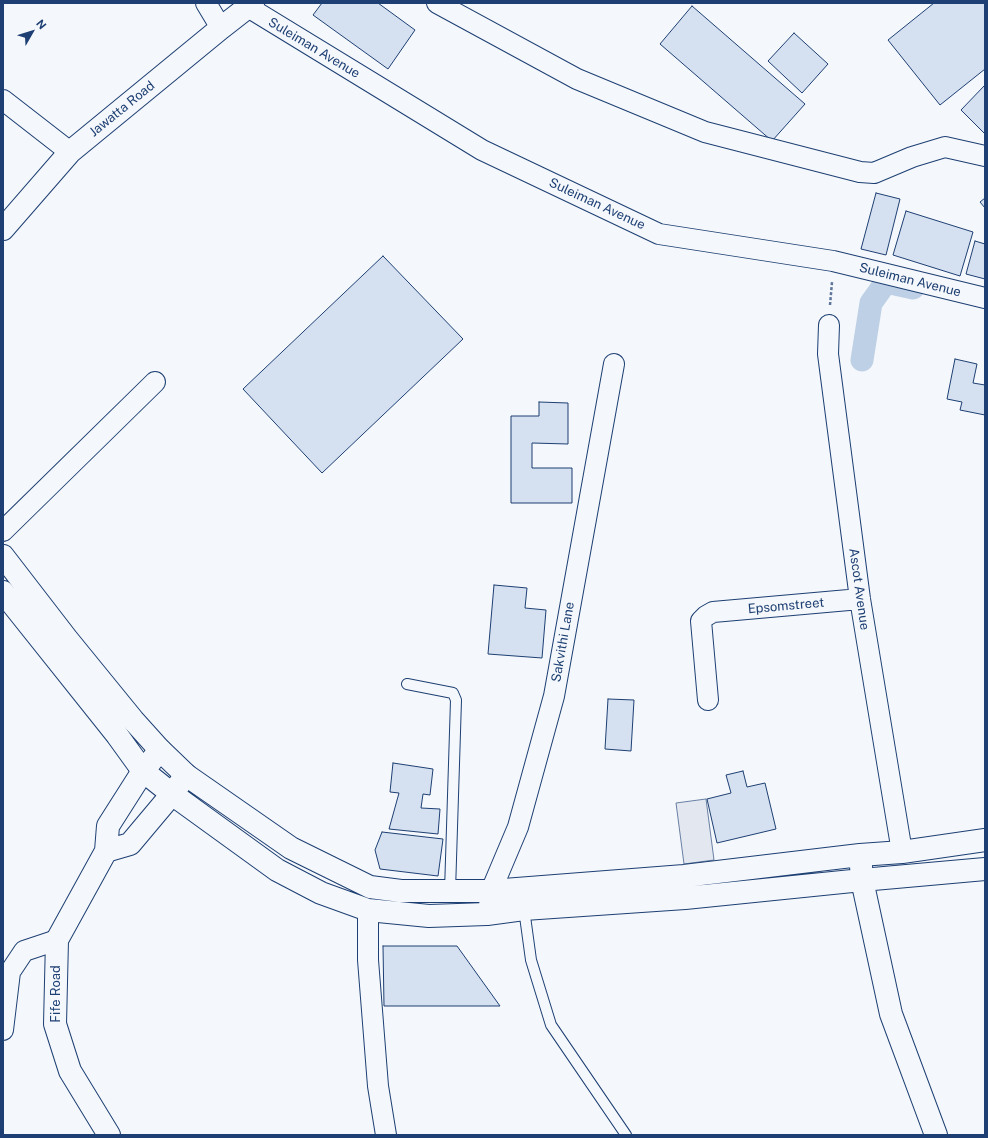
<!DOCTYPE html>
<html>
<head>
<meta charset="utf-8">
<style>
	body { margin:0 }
	#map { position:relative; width:988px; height:1138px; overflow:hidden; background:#f4f7fb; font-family:"Public Sans",sans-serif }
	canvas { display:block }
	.frame { position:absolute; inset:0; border:4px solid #1d3f73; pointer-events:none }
	.north { position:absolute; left:12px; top:12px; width:40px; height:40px; -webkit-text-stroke:3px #f4f7fb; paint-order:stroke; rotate:51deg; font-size:11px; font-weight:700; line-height:16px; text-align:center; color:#1d3f73 }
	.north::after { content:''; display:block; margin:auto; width:14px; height:18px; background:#1d3f73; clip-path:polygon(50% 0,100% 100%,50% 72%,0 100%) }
</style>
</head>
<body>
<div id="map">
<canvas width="988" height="1138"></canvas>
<div class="frame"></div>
<div class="north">N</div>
</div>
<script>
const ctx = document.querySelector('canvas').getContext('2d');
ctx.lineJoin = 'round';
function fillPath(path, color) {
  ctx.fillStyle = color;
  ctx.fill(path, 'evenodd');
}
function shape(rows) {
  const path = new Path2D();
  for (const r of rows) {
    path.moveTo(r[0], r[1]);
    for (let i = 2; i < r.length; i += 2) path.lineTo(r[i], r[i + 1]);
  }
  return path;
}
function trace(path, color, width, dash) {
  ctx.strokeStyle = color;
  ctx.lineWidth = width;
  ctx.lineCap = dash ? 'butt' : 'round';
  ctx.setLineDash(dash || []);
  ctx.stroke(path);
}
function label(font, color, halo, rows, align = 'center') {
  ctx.font = font + ' "Public Sans",sans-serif';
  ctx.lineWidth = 3;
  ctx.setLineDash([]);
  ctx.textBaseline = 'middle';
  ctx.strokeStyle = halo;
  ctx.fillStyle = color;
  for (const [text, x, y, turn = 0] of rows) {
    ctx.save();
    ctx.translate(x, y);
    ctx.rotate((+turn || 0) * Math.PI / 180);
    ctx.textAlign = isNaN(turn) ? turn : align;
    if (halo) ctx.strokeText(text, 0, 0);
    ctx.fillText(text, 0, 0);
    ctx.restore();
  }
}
const parking = shape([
	[706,799,714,860,684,864,676,803,706,799]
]);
fillPath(parking, '#e3e8f0');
trace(parking, '#687fa3', 1);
trace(shape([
	[862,360,871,303,886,282,913,288]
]), '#bed0e5', 23);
const building = shape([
	[322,3,378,3,415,30,388,69,313,15,322,3],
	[934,3,985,3,985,69,940,105,888,40,934,3],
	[692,6,805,104,772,141,660,44,692,6],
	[794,33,828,64,802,93,768,61,794,33],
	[985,85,985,134,961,110,985,85],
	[876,193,900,199,886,255,861,249,876,193],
	[985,198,985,208,980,202,985,198],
	[906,211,973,232,960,276,893,255,906,211],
	[975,241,985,244,985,279,966,274,975,241],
	[383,256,463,339,322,473,243,389,383,256],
	[955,359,977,364,973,383,985,385,985,415,960,410,962,402,947,399,955,359],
	[539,402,568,403,568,444,532,443,532,468,572,468,572,503,511,503,511,416,539,416,539,402],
	[494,585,527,588,525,608,546,610,542,658,488,654,494,585],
	[608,699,634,700,631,751,605,749,608,699],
	[393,763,433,769,430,795,423,794,421,808,440,809,438,834,389,829,399,793,390,792,393,763],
	[743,771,747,787,765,783,776,829,717,843,707,799,731,793,726,775,743,771],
	[382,832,443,839,438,876,380,869,375,850,382,832],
	[383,946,457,946,500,1006,384,1006,383,946]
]);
fillPath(building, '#d5e0f0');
trace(building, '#1d3f73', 1);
const service = shape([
	[407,684,453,693,456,700,450,891],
	[524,909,531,960,551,1025,626,1135]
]);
const minor = shape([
	[206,3,221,28],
	[437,3,577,79,705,132,860,172,874,173,912,157,945,147,985,156],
	[248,7,482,150,659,234,833,261,985,298],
	[3,100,70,152],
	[829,325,828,354,860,599,902,852],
	[3,531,155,382],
	[708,700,701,621,706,616,713,612,860,599],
	[489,906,491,891,518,827,554,696,614,364],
	[368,910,368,960,378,1086,386,1135],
	[3,1030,10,972,24,951,57,940]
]);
const secondary = shape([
	[3,229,70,152,221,28,253,3],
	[106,851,130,844,172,794,186,775],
	[109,1135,70,1071,55,1024,57,940,106,851,108,826,143,771,160,750]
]);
const primary = shape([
	[3,556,67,639,133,720,160,750,186,775,291,848,370,887,401,891,491,891,684,876,860,855,902,852,985,840],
	[3,592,117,735,143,771,172,794,277,870,321,893,368,910,429,916,487,914,524,909,685,898,862,880,985,869],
	[861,866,862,880,891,1014,936,1135]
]);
trace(service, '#1d3f73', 12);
trace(minor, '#1d3f73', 22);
trace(secondary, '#1d3f73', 24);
trace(primary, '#1d3f73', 24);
trace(shape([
	[830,305,832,282]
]), '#5e769c', 2.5, [3, 2]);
trace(service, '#f4f7fb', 10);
trace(minor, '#f4f7fb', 20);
trace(secondary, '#f4f7fb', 22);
trace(primary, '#f4f7fb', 22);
label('13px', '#1d3f73', '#f4f7fb', [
	["Suleiman Avenue",314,48,31],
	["Jawatta Road",122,109,-39],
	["Suleiman Avenue",597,204,25],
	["Suleiman Avenue",910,280,14],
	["Ascot Avenue",859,589,82],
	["Epsomstreet",786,606,-5],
	["Sakvithi Lane",563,642,-80],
	["Fife Road",56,994,-90]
]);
</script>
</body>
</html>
